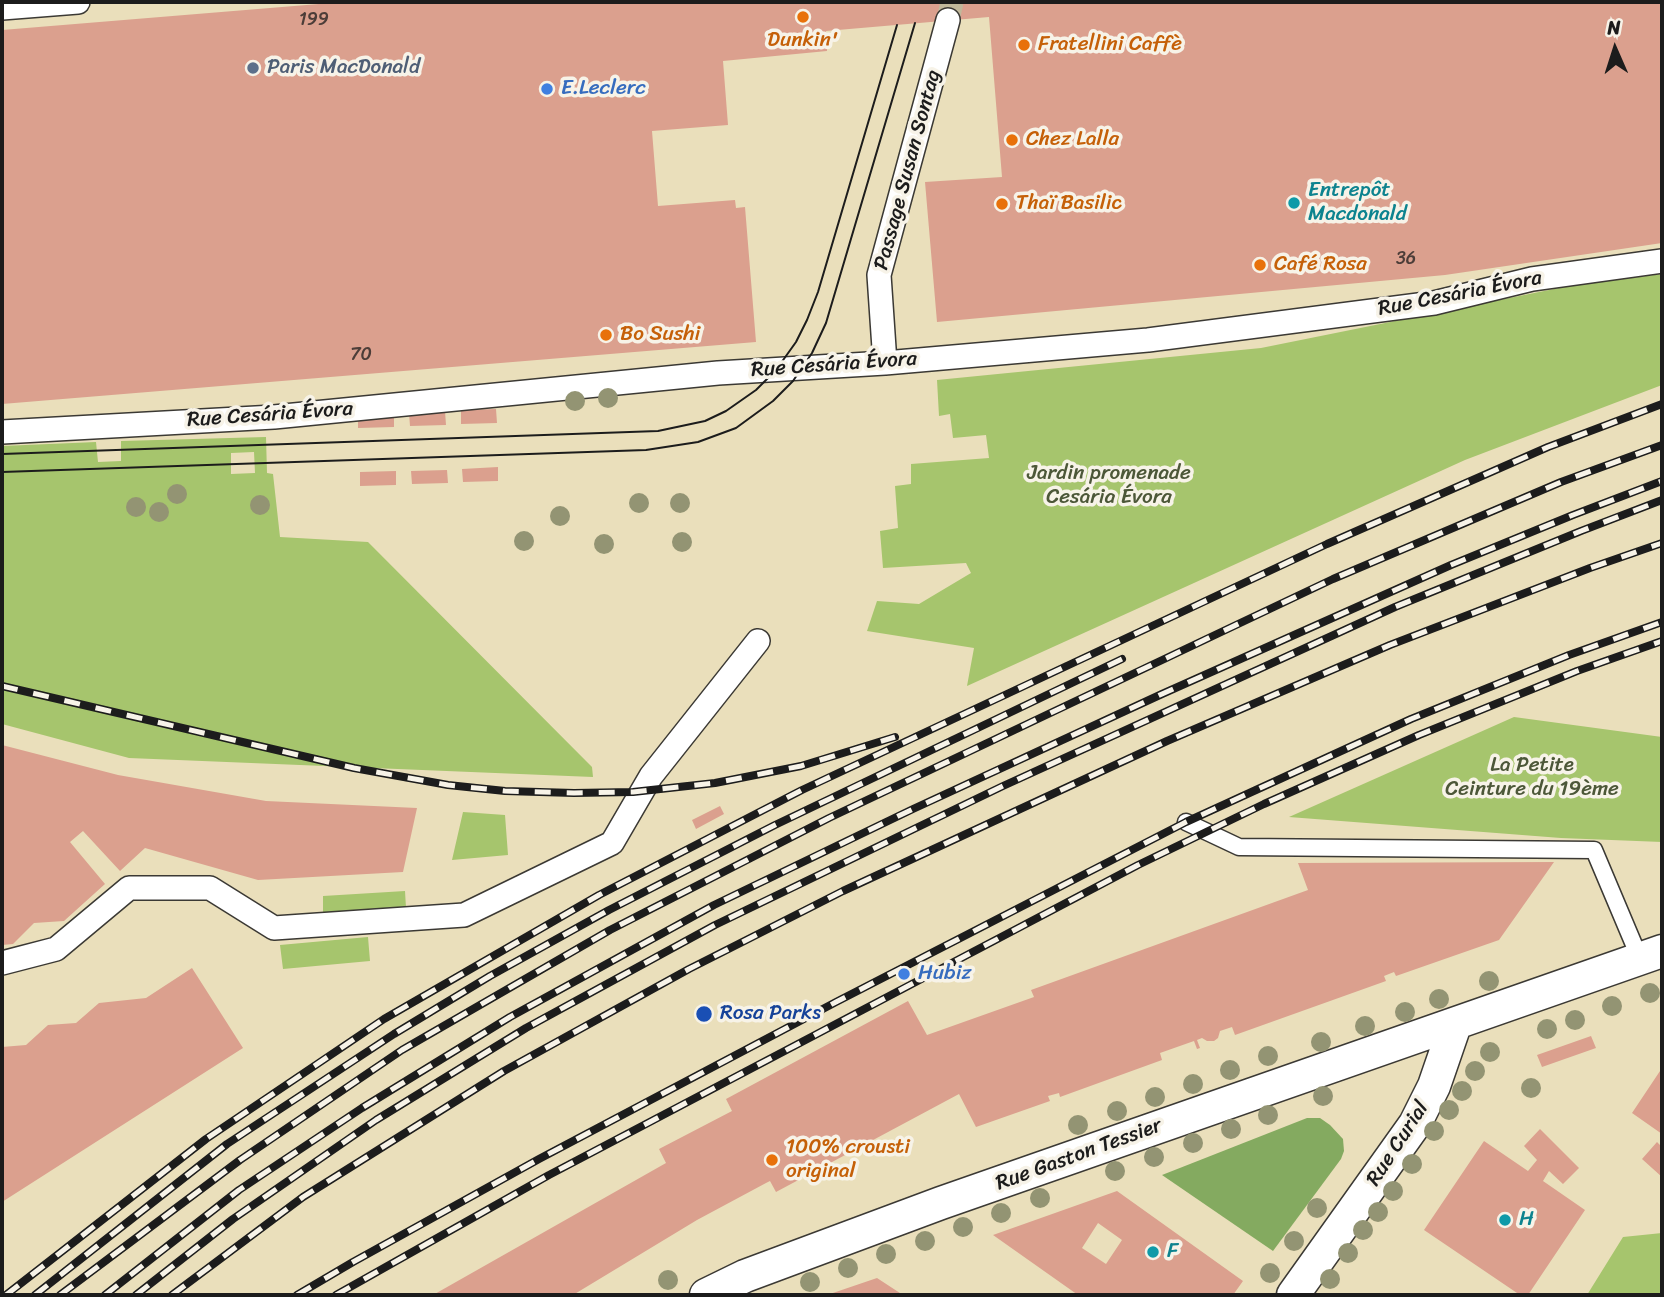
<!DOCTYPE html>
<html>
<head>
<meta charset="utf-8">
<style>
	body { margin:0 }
	#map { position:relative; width:1664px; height:1297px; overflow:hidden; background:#eadfbb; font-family:Sriracha,sans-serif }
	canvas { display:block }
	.frame { position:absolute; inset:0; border:4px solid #1c1c1c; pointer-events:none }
	.north { position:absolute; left:1580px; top:14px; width:70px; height:70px; -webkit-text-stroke:5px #f7f3e8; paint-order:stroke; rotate:357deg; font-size:19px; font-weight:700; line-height:28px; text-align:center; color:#1c1c1c }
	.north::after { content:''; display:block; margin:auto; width:24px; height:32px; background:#1c1c1c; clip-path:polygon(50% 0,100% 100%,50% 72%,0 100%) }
</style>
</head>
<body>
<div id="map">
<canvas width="1664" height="1297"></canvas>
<div class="frame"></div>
<div class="north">N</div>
</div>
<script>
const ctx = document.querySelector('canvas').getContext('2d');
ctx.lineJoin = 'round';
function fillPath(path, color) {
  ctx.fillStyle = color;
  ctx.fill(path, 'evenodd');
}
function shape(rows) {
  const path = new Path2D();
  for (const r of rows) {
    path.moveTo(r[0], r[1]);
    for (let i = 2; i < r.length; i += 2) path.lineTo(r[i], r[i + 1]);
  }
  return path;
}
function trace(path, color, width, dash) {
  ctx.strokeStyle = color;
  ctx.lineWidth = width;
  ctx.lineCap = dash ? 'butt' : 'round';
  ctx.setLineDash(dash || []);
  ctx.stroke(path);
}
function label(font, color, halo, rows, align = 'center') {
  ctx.font = font + ' Sriracha,sans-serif';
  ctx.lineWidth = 7;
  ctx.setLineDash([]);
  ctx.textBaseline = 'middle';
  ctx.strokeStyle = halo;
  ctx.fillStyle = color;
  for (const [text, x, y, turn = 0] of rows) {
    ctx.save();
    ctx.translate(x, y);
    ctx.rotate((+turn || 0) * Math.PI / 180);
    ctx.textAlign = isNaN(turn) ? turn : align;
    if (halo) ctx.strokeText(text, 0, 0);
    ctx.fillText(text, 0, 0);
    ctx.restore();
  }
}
fillPath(shape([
	[1662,274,1662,385,1465,460,967,686,974,648,867,631,877,601,919,604,971,573,966,563,883,568,880,531,898,528,895,486,911,484,911,464,989,458,986,435,953,438,950,414,939,416,937,380,1261,348,1569,286],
	[266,437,267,473,273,474,280,537,368,542,592,767,593,777,129,758,2,724,2,446,96,442,98,462,121,461,121,441],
	[254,452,255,473,231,474,231,453],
	[1514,717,1662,737,1662,842,1561,838,1289,817],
	[463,812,505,815,508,855,452,860],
	[405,891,406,908,323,913,323,896],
	[368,937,370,961,283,969,280,945],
	[1662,1233,1662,1295,1587,1295,1623,1237]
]), '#a6c56d');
fillPath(shape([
	[1307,1118,1320,1118,1330,1125,1343,1139,1344,1151,1341,1159,1273,1251,1162,1175]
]), '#84aa60');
fillPath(shape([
	[343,2,1662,2,1662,243,1445,275,937,322,925,182,1002,177,989,17,826,31,827,51,723,61,728,125,652,131,658,206,735,200,736,208,745,207,756,342,2,404,2,30],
	[496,409,497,423,461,424,461,410],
	[445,411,446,425,410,426,409,413],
	[394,413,394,427,358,428,358,415],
	[498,467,498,481,463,482,462,469],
	[447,470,448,483,412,484,411,471],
	[396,471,396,485,360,486,360,472],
	[2,745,118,775,266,801,417,808,403,872,258,880,145,848,120,871,83,831,70,842,105,884,64,921,34,923,13,944,2,945],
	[720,806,724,814,696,829,692,820],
	[1554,862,1499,940,1396,976,1394,972,1384,976,1386,981,1235,1035,1232,1027,1220,1031,1218,1038,1214,1041,1207,1041,1202,1038,1197,1040,1200,1048,1197,1049,1194,1041,1160,1053,1162,1060,1060,1097,1059,1093,1048,1096,1050,1101,976,1127,959,1094,776,1192,770,1181,766,1183,697,1220,573,1295,433,1295,666,1163,659,1149,732,1111,726,1099,908,1001,927,1035,1034,997,1031,990,1308,890,1298,863],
	[192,968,243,1048,2,1202,2,1047,26,1045,48,1025,76,1023,99,1003,146,998],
	[1591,1036,1596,1048,1542,1067,1537,1055],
	[1662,1068,1662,1134,1632,1113],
	[1540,1129,1579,1168,1563,1184,1549,1171,1543,1181,1585,1210,1528,1295,1520,1295,1424,1230,1484,1141,1528,1171,1537,1160,1524,1146],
	[1657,1142,1662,1147,1662,1177,1642,1159],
	[1117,1191,1243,1281,1233,1295,1078,1295,993,1235],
	[1098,1223,1122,1240,1106,1264,1082,1248],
	[877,1278,903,1295,827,1295]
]), '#dba08e');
trace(shape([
	[948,20,952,2]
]), '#c1b89b', 23, [23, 11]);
const service = shape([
	[1186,822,1239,847,1594,850,1640,959]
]);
const pedestrian = shape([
	[2,8,78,2],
	[885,363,879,275,948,20],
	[2,432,274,417,718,373,885,363,1148,340,1434,303,1532,279,1662,261],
	[2,963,56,949,129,888,210,888,274,928,464,915,612,843,651,776,758,641]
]);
const minor = shape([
	[706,1295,745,1276,941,1203,1662,951],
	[1293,1295,1415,1124,1434,1086,1455,1025]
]);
trace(service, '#3b3934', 19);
trace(pedestrian, '#3b3934', 26);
trace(minor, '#3b3934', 35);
trace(service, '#fff', 16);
trace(pedestrian, '#fff', 23);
trace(minor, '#fff', 32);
trace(shape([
	[2,454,658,431,705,421,726,411,756,390,776,370,796,342,807,320,818,292,897,25],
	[2,472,646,450,698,442,736,428,773,401,793,381,812,353,826,323,915,23]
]), '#1c1c1c', 2);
const rail = shape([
	[2,686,354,768,448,785,505,791,574,793,633,792,715,783,801,766,895,737],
	[6,1295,206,1139,384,1019,599,895,802,790,1327,544,1548,447,1662,404],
	[35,1295,227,1144,394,1034,490,976,609,910,775,825,1122,659],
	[60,1295,240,1160,402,1050,610,930,829,818,1333,579,1561,482,1662,445],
	[105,1295,239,1190,362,1108,510,1017,714,905,913,809,1162,694,1451,565,1573,515,1662,481],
	[136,1295,233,1219,376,1120,526,1028,715,925,1003,786,1395,607,1581,531,1662,500],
	[172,1295,303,1197,504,1071,689,969,843,891,1167,741,1390,645,1590,568,1662,543],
	[297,1295,353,1262,539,1159,836,1002,1186,822,1411,719,1569,655,1662,622],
	[336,1295,549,1175,1138,865,1264,804,1419,735,1577,671,1662,641]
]);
trace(rail, '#1c1c1c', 8);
trace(rail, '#f7f3e8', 5, [16]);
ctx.fillStyle = '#939473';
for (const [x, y] of [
	[608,398],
	[575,401],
	[177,494],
	[639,503],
	[680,503],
	[260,505],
	[136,507],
	[159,512],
	[560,516],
	[524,541],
	[682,542],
	[604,544],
	[1489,981],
	[1650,993],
	[1439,999],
	[1612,1006],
	[1405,1012],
	[1575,1020],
	[1365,1026],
	[1547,1029],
	[1321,1042],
	[1490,1052],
	[1268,1056],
	[1230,1070],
	[1475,1071],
	[1193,1084],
	[1531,1088],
	[1462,1091],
	[1323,1096],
	[1155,1097],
	[1449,1110],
	[1117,1111],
	[1268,1115],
	[1078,1125],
	[1231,1129],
	[1434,1131],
	[1193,1143],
	[1154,1157],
	[1412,1164],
	[1115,1171],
	[1393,1191],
	[1040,1198],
	[1317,1208],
	[1378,1212],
	[1001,1213],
	[963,1227],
	[1363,1230],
	[925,1241],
	[1294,1241],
	[1348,1253],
	[886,1254],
	[848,1268],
	[1270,1273],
	[1330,1279],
	[668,1280],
	[810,1282]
]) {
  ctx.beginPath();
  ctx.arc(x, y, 10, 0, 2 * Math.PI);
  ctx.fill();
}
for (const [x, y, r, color] of [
	[803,17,7,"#e8710a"],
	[1024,45,7,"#e8710a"],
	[253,68,7,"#5c6f8a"],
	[547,89,7,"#3f7fe0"],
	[1012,140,7,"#e8710a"],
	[1294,203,7,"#0f9aa8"],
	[1002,204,7,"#e8710a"],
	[1260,265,7,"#e8710a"],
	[606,335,7,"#e8710a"],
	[904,974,7,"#3f7fe0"],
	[704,1014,9,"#1a4fb4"],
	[772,1160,7,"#e8710a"],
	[1505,1220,7,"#0f9aa8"],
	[1153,1252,7,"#0f9aa8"]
]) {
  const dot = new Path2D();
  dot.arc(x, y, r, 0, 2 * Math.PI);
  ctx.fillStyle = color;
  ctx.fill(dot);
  trace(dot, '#f7f3e8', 2.5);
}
label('18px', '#4c3d38', null, [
	["199",314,20],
	["36",1406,259],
	["70",361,355]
]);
label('21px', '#c56008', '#f7f3e8', [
	["Dunkin'",803,41,"center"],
	["Fratellini Caffè",1038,45],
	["Chez Lalla",1026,140],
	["Thaï Basilic",1016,204],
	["Café Rosa",1274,265],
	["Bo Sushi",620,335],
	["100% crousti",786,1148],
	["original",786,1172]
], 'left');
label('21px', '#4e5e75', '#f7f3e8', [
	["Paris MacDonald",267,68]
], 'left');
label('21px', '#366cbe', '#f7f3e8', [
	["E.Leclerc",561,89],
	["Hubiz",918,974]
], 'left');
label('21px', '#1c1c1c', '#f7f3e8', [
	["Passage Susan Sontag",908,170,-75],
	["Rue Cesária Évora",1460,294,-11],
	["Rue Cesária Évora",834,365,-4],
	["Rue Cesária Évora",270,415,-4],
	["Rue Curial",1398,1144,-57],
	["Rue Gaston Tessier",1079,1155,-20]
]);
label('21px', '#0d838f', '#f7f3e8', [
	["Entrepôt",1308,191],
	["Macdonald",1308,215],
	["H",1519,1220],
	["F",1167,1252]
], 'left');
label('21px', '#4c5738', '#f7f3e8', [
	["Jardin promenade",1109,474],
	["Cesária Évora",1109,498],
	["La Petite",1532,766],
	["Ceinture du 19ème",1532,790]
]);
label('21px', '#164399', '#f7f3e8', [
	["Rosa Parks",720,1014]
], 'left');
</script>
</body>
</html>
